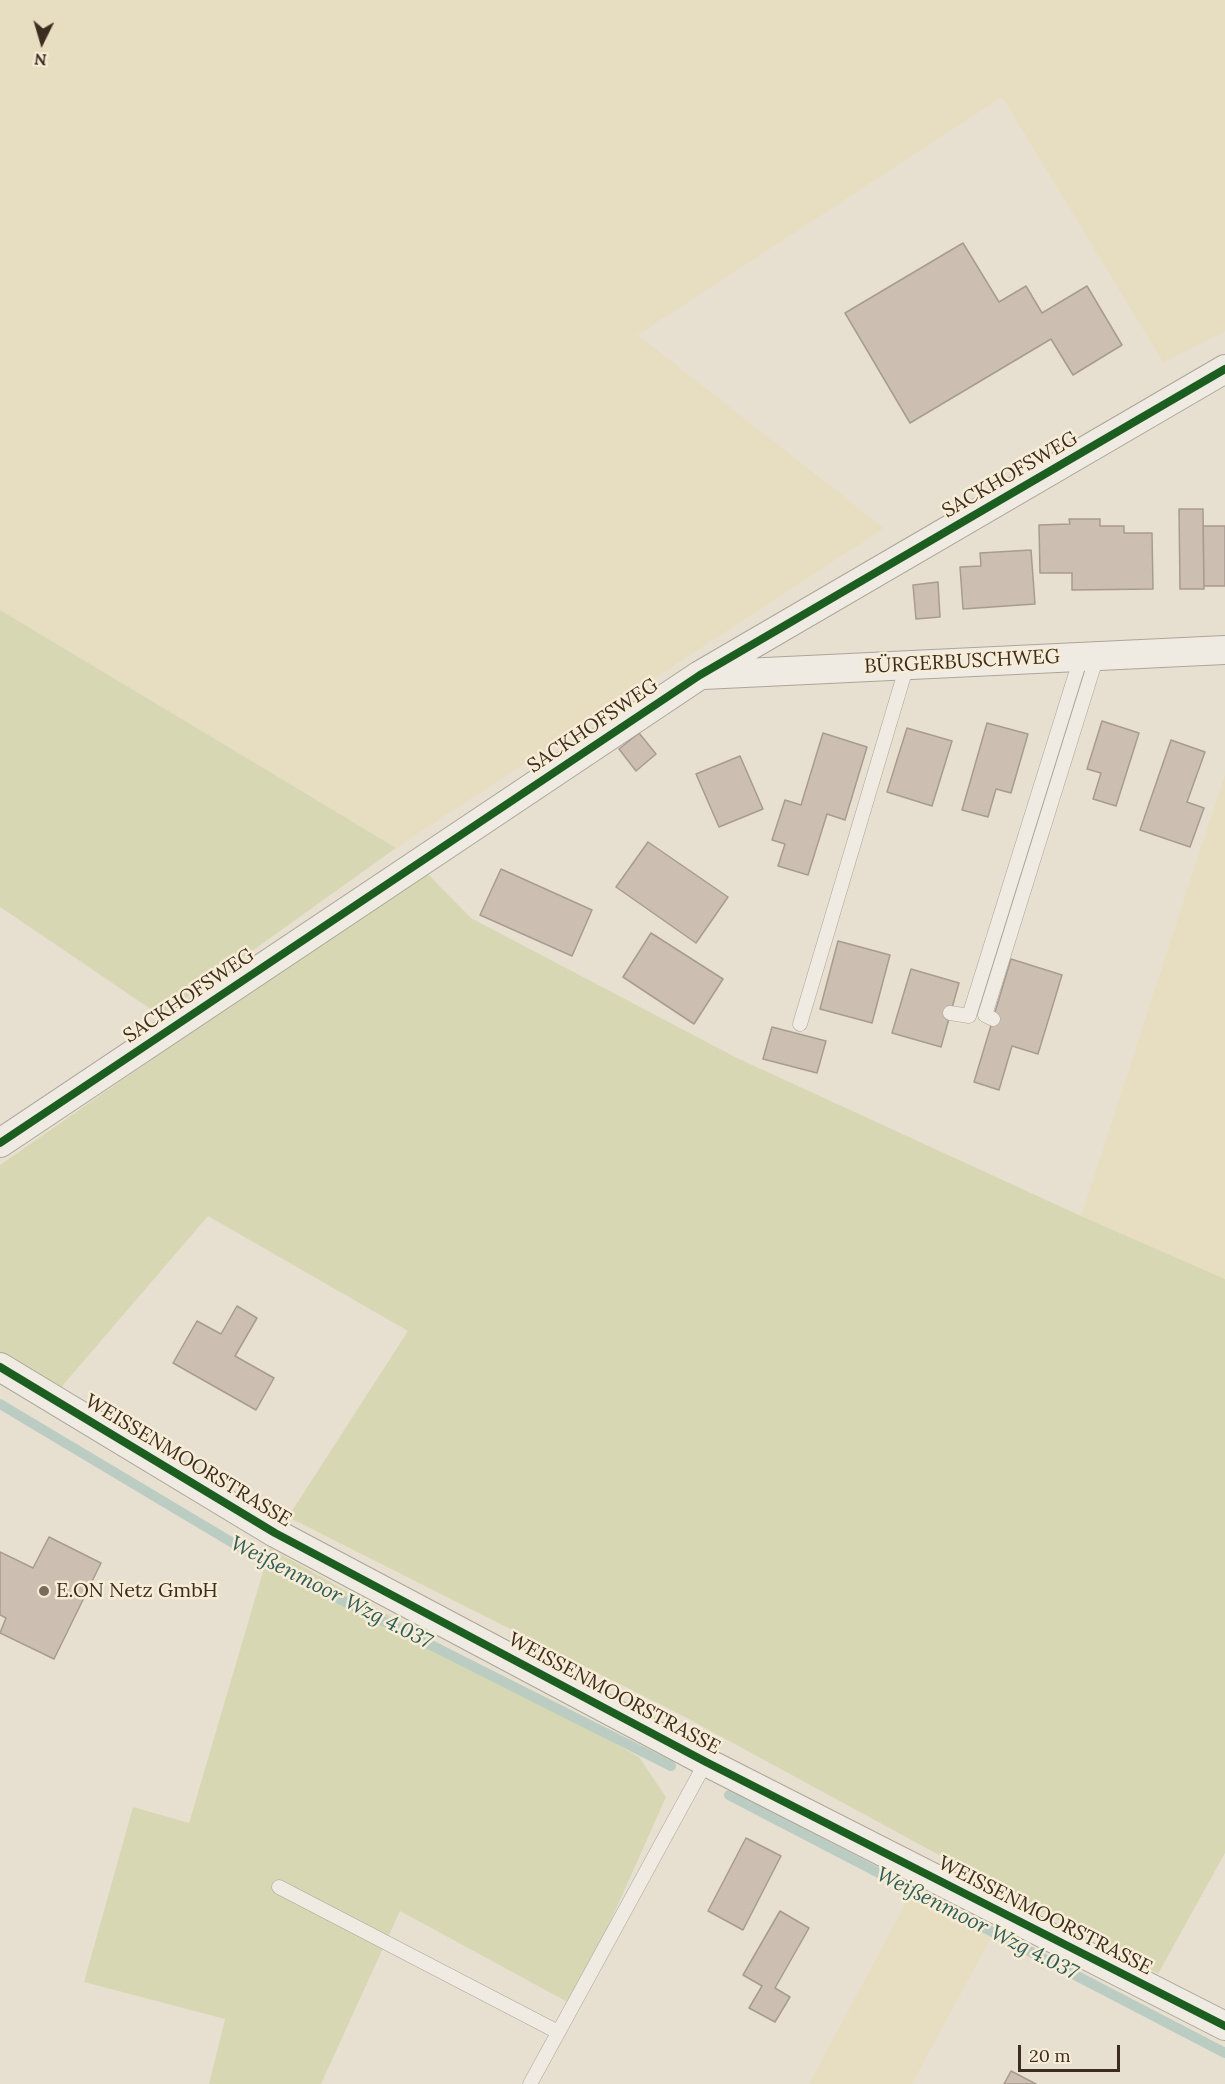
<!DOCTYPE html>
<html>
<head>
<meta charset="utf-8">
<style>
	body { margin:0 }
	#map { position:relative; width:1225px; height:2084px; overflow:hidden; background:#e7e0d1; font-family:Lora,serif }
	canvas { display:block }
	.north { position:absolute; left:12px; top:12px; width:60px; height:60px; -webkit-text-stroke:4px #f7edd7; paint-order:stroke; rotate:185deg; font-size:16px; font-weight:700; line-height:24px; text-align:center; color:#3d2d1f }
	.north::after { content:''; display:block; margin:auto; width:21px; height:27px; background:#3d2d1f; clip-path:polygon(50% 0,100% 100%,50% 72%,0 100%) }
	.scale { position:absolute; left:1018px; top:2045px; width:102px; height:27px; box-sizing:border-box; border:3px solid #3d2d1f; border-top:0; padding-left:8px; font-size:18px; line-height:21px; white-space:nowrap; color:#3d2d1f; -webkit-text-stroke:4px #f7edd7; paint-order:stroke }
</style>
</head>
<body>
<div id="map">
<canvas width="1225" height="2084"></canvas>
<div class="north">N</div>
<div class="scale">20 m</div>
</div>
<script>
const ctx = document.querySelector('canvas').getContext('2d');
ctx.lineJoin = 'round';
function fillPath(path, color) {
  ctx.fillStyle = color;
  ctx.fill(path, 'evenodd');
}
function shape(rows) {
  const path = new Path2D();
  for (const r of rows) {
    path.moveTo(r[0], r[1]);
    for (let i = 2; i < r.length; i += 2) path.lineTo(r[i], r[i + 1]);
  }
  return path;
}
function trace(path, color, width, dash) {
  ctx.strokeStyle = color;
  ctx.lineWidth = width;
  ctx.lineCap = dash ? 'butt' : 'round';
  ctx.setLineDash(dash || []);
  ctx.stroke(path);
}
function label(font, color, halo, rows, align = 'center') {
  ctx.font = font + ' Lora,serif';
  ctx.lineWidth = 5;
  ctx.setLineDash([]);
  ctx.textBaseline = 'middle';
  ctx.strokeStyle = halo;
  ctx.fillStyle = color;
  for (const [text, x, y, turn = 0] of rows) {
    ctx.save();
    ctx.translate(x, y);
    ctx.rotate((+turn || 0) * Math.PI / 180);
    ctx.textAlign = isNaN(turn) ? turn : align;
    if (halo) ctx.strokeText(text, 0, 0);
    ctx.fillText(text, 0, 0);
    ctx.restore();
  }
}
fillPath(shape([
	[0,0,1225,0,1225,331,1163,362,1002,97,638,335,884,528,396,848,0,610],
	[1225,774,1225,1279,1081,1216],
	[910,1895,992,1936,912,2084,809,2084]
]), '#e7dec1');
fillPath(shape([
	[0,610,270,772,396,848,161,1016,0,907],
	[424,870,471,918,737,1058,1081,1216,1225,1279,1225,1853,1158,1974,685,1717,288,1517,408,1331,208,1216,58,1391,0,1352,0,1165],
	[270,1548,639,1757,666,1797,573,2005,400,1911,321,2084,209,2084,225,2019,84,1982,133,1807,189,1823]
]), '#d8d7b3');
trace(shape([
	[0,1404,258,1558,671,1766],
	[729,1795,1225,2053]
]), '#bbccc2', 10);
const building = shape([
	[963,243,999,302,1026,286,1042,313,1087,286,1122,345,1073,375,1051,339,910,423,845,313,963,243],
	[1179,509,1203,509,1204,589,1180,589,1179,509],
	[1069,519,1100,519,1100,526,1124,526,1124,533,1152,533,1153,589,1072,590,1072,573,1040,573,1039,525,1070,524,1069,519],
	[1203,526,1225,526,1225,586,1204,586,1203,526],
	[1031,550,1035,604,963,609,960,567,981,566,980,553,1031,550],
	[938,582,940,617,916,619,913,585,938,582],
	[1102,721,1139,733,1116,806,1093,799,1101,773,1087,769,1102,721],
	[987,723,1028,734,1011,793,996,789,988,817,962,810,987,723],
	[907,728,952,741,932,806,887,792,907,728],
	[639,733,656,754,636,771,619,749,639,733],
	[823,733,867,747,845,820,827,814,808,875,778,866,785,844,772,840,785,800,801,805,823,733],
	[1171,740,1205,752,1187,802,1204,808,1190,847,1140,830,1171,740],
	[740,756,763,809,719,827,696,774,740,756],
	[648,842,728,897,696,943,616,887,648,842],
	[501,869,592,910,572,956,480,915,501,869],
	[651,933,723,979,694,1024,623,977,651,933],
	[838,941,890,955,872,1023,820,1009,838,941],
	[1011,959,1062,975,1038,1054,1012,1046,999,1090,974,1082,1011,959],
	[911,969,959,983,941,1047,892,1033,911,969],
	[772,1027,826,1041,817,1073,763,1059,772,1027],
	[237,1306,257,1318,235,1356,274,1378,256,1410,173,1363,197,1321,221,1334,237,1306],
	[49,1537,101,1563,54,1659,0,1633,6,1618,0,1615,0,1552,33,1568,49,1537],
	[746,1838,781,1856,743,1930,708,1911,746,1838],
	[780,1911,809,1928,775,1988,790,1997,775,2022,749,2008,762,1986,743,1975,780,1911],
	[1011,2071,1036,2084,1004,2084,1011,2071]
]);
fillPath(building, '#ccbeb1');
trace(building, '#a89b8f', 1.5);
const lane = shape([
	[950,1013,969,1016,1081,657],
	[993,1019,985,1015,1097,656],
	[800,1024,907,665],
	[279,1887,558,2032],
	[530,2084,706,1762]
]);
const street = shape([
	[703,675,1225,650],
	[0,1143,700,675,1225,369],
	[0,1367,275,1533,706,1762,1225,2026]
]);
trace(lane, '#ada599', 15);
trace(street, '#ada599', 30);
trace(lane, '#efeae2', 14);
trace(street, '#efeae2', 28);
trace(shape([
	[0,1143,700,675,1225,369],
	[0,1367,275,1533,706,1762,1225,2026]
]), '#1b5e20', 8);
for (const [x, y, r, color] of [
	[44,1591,6,"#786c5d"]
]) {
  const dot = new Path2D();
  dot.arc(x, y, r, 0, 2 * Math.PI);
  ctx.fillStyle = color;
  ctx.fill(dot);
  trace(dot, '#f7edd7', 2);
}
label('20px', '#3d2d1f', '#f7edd7', [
	["SACKHOFSWEG",1010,475,-30],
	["BÜRGERBUSCHWEG",962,662,-3],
	["SACKHOFSWEG",593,726,-34],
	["SACKHOFSWEG",189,996,-34],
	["WEISSENMOORSTRASSE",188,1461,31],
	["WEISSENMOORSTRASSE",614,1694,28],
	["WEISSENMOORSTRASSE",1045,1916,27]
]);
label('20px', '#3d2d1f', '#f7edd7', [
	["E.ON Netz GmbH",56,1591]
], 'left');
label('italic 21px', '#2e5e59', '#f7edd7', [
	["Weißenmoor Wzg 4.037",331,1593,27],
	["Weißenmoor Wzg 4.037",977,1924,27]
]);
</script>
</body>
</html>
